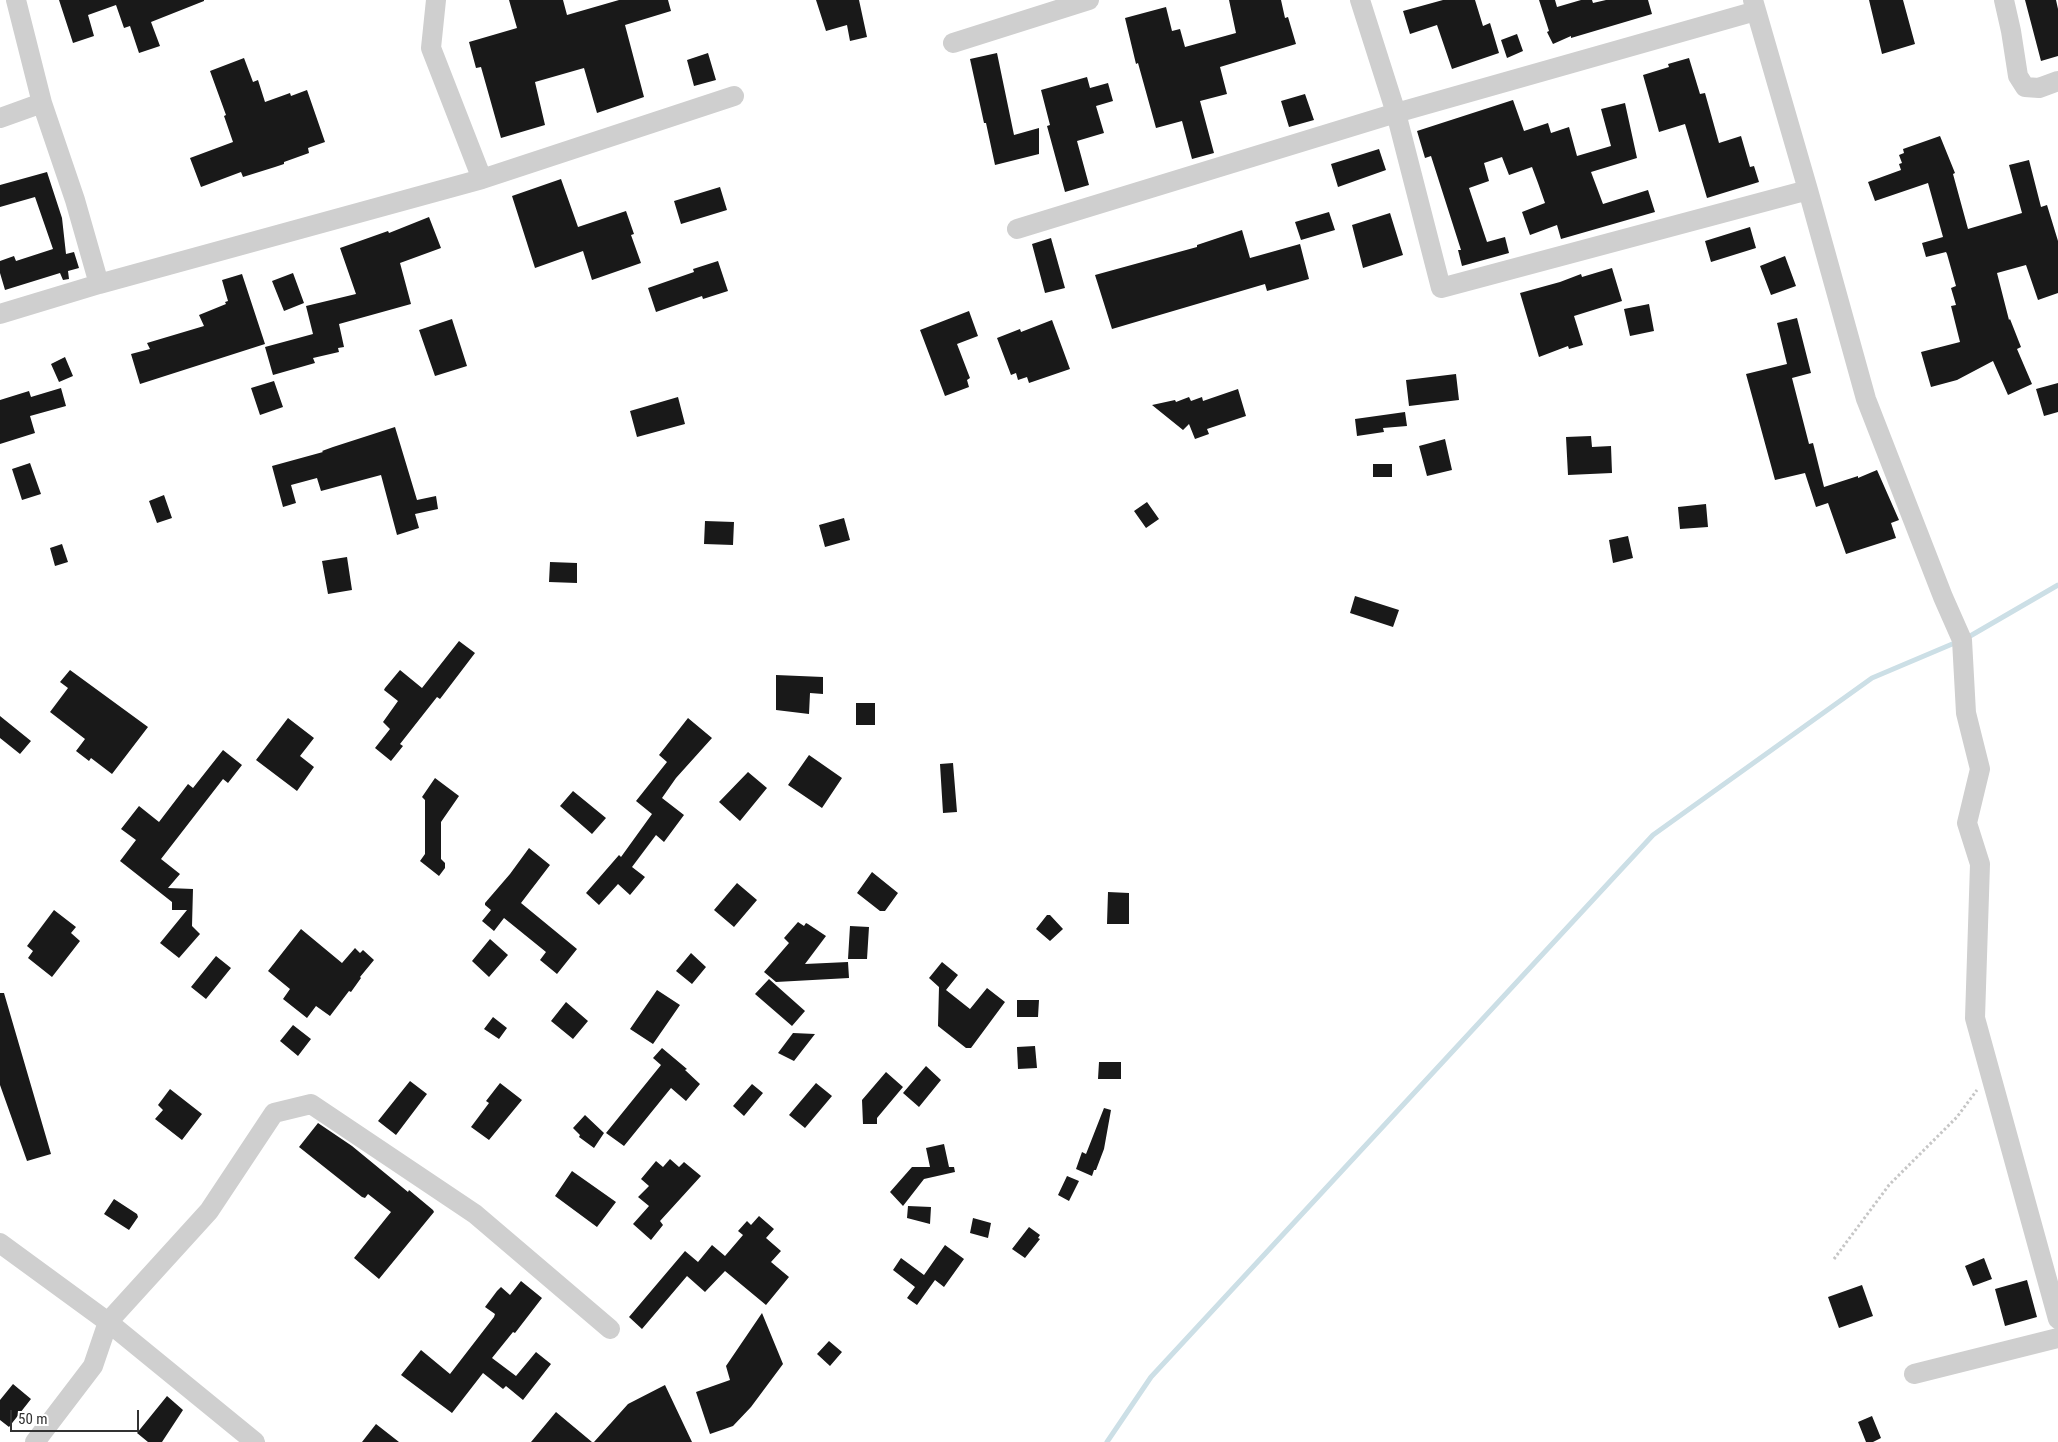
<!DOCTYPE html>
<html>
<head>
<meta charset="utf-8">
<style>
	body { margin:0 }
	#map { position:relative; width:2058px; height:1442px; overflow:hidden; background:#fff; font-family:"Roboto Condensed",sans-serif }
	canvas { display:block }
	.scale { position:absolute; left:10px; top:1410px; width:129px; height:22px; box-sizing:border-box; border:2px solid #323232; border-top:0; padding-left:6px; font-size:15px; line-height:18px; white-space:nowrap; color:#323232; -webkit-text-stroke:4px #fff; paint-order:stroke }
</style>
</head>
<body>
<div id="map">
<canvas width="2058" height="1442"></canvas>
<div class="scale">50 m</div>
</div>
<script>
const ctx = document.querySelector('canvas').getContext('2d');
ctx.lineJoin = 'round';
function shape(rows) {
  const path = new Path2D();
  for (const r of rows) {
    path.moveTo(r[0], r[1]);
    for (let i = 2; i < r.length; i += 2) path.lineTo(r[i], r[i + 1]);
  }
  return path;
}
function trace(path, color, width, dash) {
  ctx.strokeStyle = color;
  ctx.lineWidth = width;
  ctx.lineCap = dash ? 'butt' : 'round';
  ctx.setLineDash(dash || []);
  ctx.stroke(path);
}
function fillPath(path, color) {
  ctx.fillStyle = color;
  ctx.fill(path, 'evenodd');
}
trace(shape([
	[1965,639,2058,585],
	[1107,1442,1151,1377,1653,835,1872,678,1957,642]
]), '#ccdfe6', 5);
fillPath(shape([
	[59,0,204,0,204,1,151,22,160,46,139,53,130,26,124,28,116,5,88,15,94,36,73,43],
	[509,0,563,0,567,15,619,0,668,0,671,11,625,25,644,97,597,113,584,68,535,82,545,125,501,138,481,67,476,68,469,42,517,28],
	[816,0,859,0,867,37,850,41,847,25,826,31],
	[1229,0,1281,0,1285,18,1288,17,1296,44,1220,67,1227,94,1200,101,1214,153,1192,159,1182,121,1156,128,1138,63,1136,64,1125,18,1166,7,1172,31,1180,29,1185,47,1236,33],
	[1443,0,1475,0,1483,26,1490,23,1499,53,1452,69,1437,25,1410,34,1403,11],
	[1539,0,1555,0,1557,7,1581,0,1592,0,1593,3,1606,0,1648,0,1652,14,1571,38,1571,36,1553,44,1547,32,1549,31],
	[1869,0,1903,0,1915,44,1882,54],
	[2025,0,2056,0,2058,9,2058,56,2041,61],
	[1517,34,1523,51,1507,58,1501,40],
	[708,53,716,80,694,86,687,60],
	[997,53,1014,135,1039,128,1039,154,995,165,986,123,984,123,970,59],
	[244,58,253,82,258,80,265,102,290,93,291,96,307,90,325,142,308,148,309,153,284,162,284,164,275,167,243,177,241,172,201,187,190,158,233,142,224,116,226,115,210,71],
	[1689,58,1700,94,1705,93,1719,143,1741,136,1750,167,1754,166,1759,182,1707,198,1685,124,1659,132,1643,75,1669,67,1668,64],
	[1087,77,1090,88,1108,83,1113,101,1096,106,1104,133,1077,141,1089,185,1065,192,1047,126,1050,125,1041,90],
	[1305,94,1314,120,1289,127,1281,101],
	[1513,100,1524,131,1548,123,1551,133,1569,127,1577,156,1611,146,1601,109,1625,103,1637,158,1591,172,1603,204,1648,190,1655,212,1561,239,1557,225,1530,235,1522,212,1545,203,1538,183,1532,167,1509,175,1502,157,1484,163,1489,181,1469,188,1487,242,1505,237,1509,253,1462,266,1458,250,1461,250,1431,156,1425,158,1417,131],
	[1940,136,1955,173,1953,174,1968,229,2022,213,2009,165,2029,160,2041,207,2047,205,2058,241,2058,293,2038,300,2026,265,1997,273,2009,320,2010,319,2021,347,2017,349,2032,384,2008,395,1993,361,1957,380,1931,387,1921,352,1960,342,1951,306,1956,305,1951,288,1956,286,1947,254,1946,252,1926,257,1922,243,1943,237,1928,183,1875,201,1868,182,1901,170,1899,164,1902,163,1899,155,1904,153,1903,149],
	[1379,149,1386,170,1338,187,1331,164],
	[47,172,62,218,66,254,74,252,79,268,68,271,69,279,63,280,60,273,5,290,0,273,0,261,14,256,16,261,53,249,35,197,0,207,0,185],
	[561,179,578,227,626,211,634,234,631,235,641,263,592,280,583,251,535,268,512,196],
	[720,187,727,210,681,224,674,201],
	[1329,212,1335,230,1301,240,1295,222],
	[1390,213,1403,255,1363,268,1352,225],
	[429,217,441,248,400,263,411,304,339,324,344,347,338,348,339,352,313,358,315,363,273,375,265,347,313,334,306,306,356,294,340,248,388,231,389,233],
	[1750,227,1756,248,1711,262,1705,241],
	[1242,230,1250,258,1300,244,1309,279,1267,291,1265,284,1112,329,1095,275,1197,247,1197,245],
	[1051,238,1065,288,1045,293,1032,244],
	[1785,256,1796,286,1771,295,1760,266],
	[718,261,728,291,703,299,702,296,656,312,648,288,694,272,693,269],
	[1612,268,1622,301,1574,316,1583,345,1569,349,1568,346,1539,357,1520,293,1560,282,1581,274,1582,277],
	[293,273,304,303,284,311,272,281],
	[242,274,265,344,140,384,131,354,150,349,147,343,204,326,199,315,226,304,225,302,228,301,222,280],
	[1649,304,1654,331,1630,336,1624,309],
	[969,311,978,336,957,344,970,378,967,380,969,387,945,396,920,330],
	[1797,318,1811,373,1792,378,1809,444,1813,443,1824,487,1858,476,1858,478,1877,470,1899,520,1891,523,1896,538,1846,554,1828,503,1816,507,1805,473,1775,480,1746,374,1787,364,1777,323],
	[452,319,467,366,435,376,419,330],
	[1052,320,1070,369,1029,383,1027,377,1018,380,1016,373,1011,375,997,338,1020,329,1021,332],
	[65,357,73,376,59,382,51,364],
	[1456,374,1459,400,1409,406,1406,380],
	[274,381,283,407,260,415,251,388],
	[2058,383,2058,412,2044,416,2036,389],
	[61,388,66,406,30,416,35,433,0,444,0,400,29,391,31,397],
	[1238,389,1246,416,1207,429,1209,434,1195,439,1189,424,1183,430,1152,405,1175,400,1176,402,1189,397,1191,401,1202,397,1203,401],
	[678,397,685,424,637,437,630,411],
	[1405,412,1407,426,1383,428,1384,432,1357,436,1355,419],
	[395,427,417,500,436,496,438,509,415,514,419,528,397,535,381,475,321,491,317,478,291,485,296,503,283,507,272,466,323,452,322,451,333,447],
	[1591,436,1592,447,1611,446,1612,473,1568,475,1566,437],
	[1445,439,1452,470,1427,476,1419,446],
	[30,463,41,494,22,500,12,469],
	[1373,464,1392,464,1392,477,1373,477],
	[164,495,172,518,157,523,149,501],
	[1147,502,1159,519,1146,528,1134,511],
	[1706,504,1708,527,1680,529,1678,507],
	[844,518,850,540,825,547,819,525],
	[705,521,734,522,733,545,704,544],
	[1628,536,1633,558,1613,563,1609,540],
	[62,544,68,562,55,566,50,548],
	[347,557,352,590,328,594,322,561],
	[550,562,577,563,577,583,549,582],
	[1355,596,1399,610,1393,627,1350,613],
	[459,641,475,653,440,699,437,697,400,744,403,746,391,761,375,748,390,729,383,722,398,701,384,690,385,688,400,670,422,688],
	[70,670,148,727,112,774,91,758,89,761,76,751,85,739,50,712,68,688,60,682],
	[776,675,823,677,823,694,810,693,809,714,776,710],
	[856,703,875,703,875,725,856,725],
	[0,716,31,741,20,754,0,738],
	[288,718,314,738,300,756,314,767,297,791,256,760],
	[688,718,712,738,676,778,662,798,684,815,664,842,656,835,632,867,645,877,630,895,618,884,599,905,586,893,619,855,621,857,652,814,636,801,667,762,659,755],
	[223,750,242,765,228,783,223,779,161,859,180,874,168,888,193,889,192,926,200,934,179,958,160,943,187,910,172,910,172,902,120,861,136,840,121,829,139,806,159,822,188,784,193,788],
	[809,755,842,778,822,808,788,785],
	[953,763,957,812,943,813,940,764],
	[748,772,767,788,740,821,719,802],
	[435,778,459,796,441,822,441,859,445,863,445,868,439,876,420,861,425,854,425,800,422,797],
	[573,791,606,818,592,834,560,806],
	[529,848,550,865,521,903,577,949,557,974,540,960,546,952,504,918,494,931,482,921,491,910,485,905,485,903,510,874],
	[872,872,898,893,885,911,880,911,857,893],
	[737,883,757,900,734,927,714,910],
	[1108,892,1129,893,1129,924,1107,924],
	[54,910,76,927,71,933,80,941,52,977,28,958,33,951,27,946],
	[1047,915,1050,915,1063,929,1050,941,1036,929],
	[798,922,804,926,806,923,808,924,826,936,805,964,848,962,849,978,776,982,764,972,789,943,784,938],
	[850,926,869,927,867,959,848,959],
	[301,929,342,963,355,948,360,953,363,950,374,960,360,977,361,978,351,992,349,991,330,1016,316,1006,307,1018,283,999,290,989,268,971],
	[490,939,508,955,489,977,472,961],
	[691,953,706,967,692,984,676,971],
	[216,956,231,968,206,999,191,987],
	[942,962,958,975,946,990,970,1009,987,988,1005,1002,971,1048,966,1048,938,1026,939,987,929,978],
	[769,979,805,1011,792,1026,755,994],
	[657,990,680,1005,653,1044,630,1029],
	[0,993,4,993,51,1154,27,1161,0,1085],
	[1017,1000,1039,1000,1038,1017,1017,1017],
	[566,1002,588,1021,573,1039,551,1021],
	[493,1017,507,1028,499,1039,484,1029],
	[293,1025,311,1039,298,1056,280,1041],
	[793,1033,815,1034,794,1061,778,1053],
	[1035,1046,1037,1068,1018,1069,1017,1047],
	[662,1048,687,1069,685,1070,700,1084,686,1101,671,1088,624,1146,606,1133,661,1065,653,1058],
	[1099,1062,1121,1062,1121,1079,1098,1079],
	[926,1066,941,1080,919,1107,903,1093],
	[886,1072,903,1087,877,1118,877,1124,863,1124,862,1100],
	[410,1081,427,1094,396,1135,378,1121],
	[500,1083,522,1100,489,1140,471,1127,489,1103,486,1101],
	[816,1083,832,1096,805,1128,789,1115],
	[752,1084,763,1093,744,1116,733,1106],
	[170,1089,202,1114,182,1140,155,1119,163,1110,158,1105],
	[1104,1108,1111,1110,1104,1149,1096,1170,1094,1170,1092,1176,1076,1169,1082,1152,1086,1154],
	[585,1115,604,1133,594,1148,579,1137,580,1135,573,1128],
	[318,1123,352,1146,408,1192,409,1190,433,1210,434,1212,379,1279,354,1258,391,1212,368,1194,365,1198,362,1197,299,1147],
	[944,1144,949,1167,954,1167,955,1172,924,1179,903,1206,890,1192,912,1167,930,1167,926,1148],
	[670,1159,679,1167,684,1162,701,1176,660,1221,663,1225,651,1240,633,1224,649,1206,638,1197,649,1186,641,1179,656,1161,663,1167],
	[572,1171,616,1202,597,1227,555,1196],
	[1067,1176,1079,1181,1069,1201,1058,1195],
	[114,1199,137,1214,138,1217,129,1230,104,1214],
	[908,1206,931,1207,930,1224,907,1218],
	[759,1216,774,1229,766,1238,781,1251,771,1262,789,1277,766,1305,725,1271,705,1292,687,1276,642,1329,629,1317,685,1251,698,1262,712,1245,725,1256,743,1235,738,1231,747,1221,751,1225],
	[973,1218,991,1223,988,1238,970,1233],
	[1029,1227,1040,1235,1038,1238,1040,1239,1025,1258,1012,1249],
	[945,1245,964,1259,944,1287,935,1280,917,1305,907,1298,915,1287,893,1270,901,1258,924,1275],
	[1984,1258,1992,1279,1973,1286,1965,1266],
	[2027,1280,2037,1317,2005,1326,1995,1289],
	[521,1281,542,1298,515,1333,513,1332,492,1358,516,1376,536,1352,551,1364,523,1400,506,1386,503,1389,483,1373,452,1413,401,1375,421,1350,450,1374,494,1317,495,1314,485,1307,497,1291,501,1287,510,1295],
	[1862,1285,1873,1316,1839,1328,1828,1297],
	[762,1313,783,1364,751,1407,733,1426,710,1434,696,1392,730,1380,726,1366],
	[829,1341,842,1352,830,1366,817,1354],
	[13,1384,31,1399,9,1427,0,1420,0,1400],
	[665,1385,692,1442,594,1442,628,1404],
	[167,1396,183,1410,162,1442,148,1442,137,1433],
	[556,1412,592,1442,531,1442],
	[1872,1416,1881,1438,1873,1442,1866,1442,1858,1422],
	[376,1424,399,1442,362,1442]
]), '#191919');
trace(shape([
	[1834,1259,1889,1185,1957,1117,1977,1090]
]), '#c6c6c6', 3, [2.5, 2.5]);
trace(shape([
	[16,0,42,103],
	[436,0,431,48,482,179],
	[1360,0,1396,113,1441,288,1808,190],
	[1753,0,1808,190,1866,399,1943,597,1962,640,1966,713,1980,769,1967,823,1980,864,1975,1018,2058,1319],
	[2004,0,2011,31,2018,76,2025,87,2039,88,2058,81],
	[953,43,1089,0],
	[0,118,42,103,75,200,99,284],
	[1017,229,1396,113,1756,11],
	[0,314,99,284,482,179,734,96],
	[0,1243,108,1322,255,1442],
	[1914,1374,2058,1338],
	[35,1442,93,1366,108,1322,209,1211,274,1113,311,1104,475,1214,610,1329]
]), '#cfcfcf', 20);
</script>
</body>
</html>
